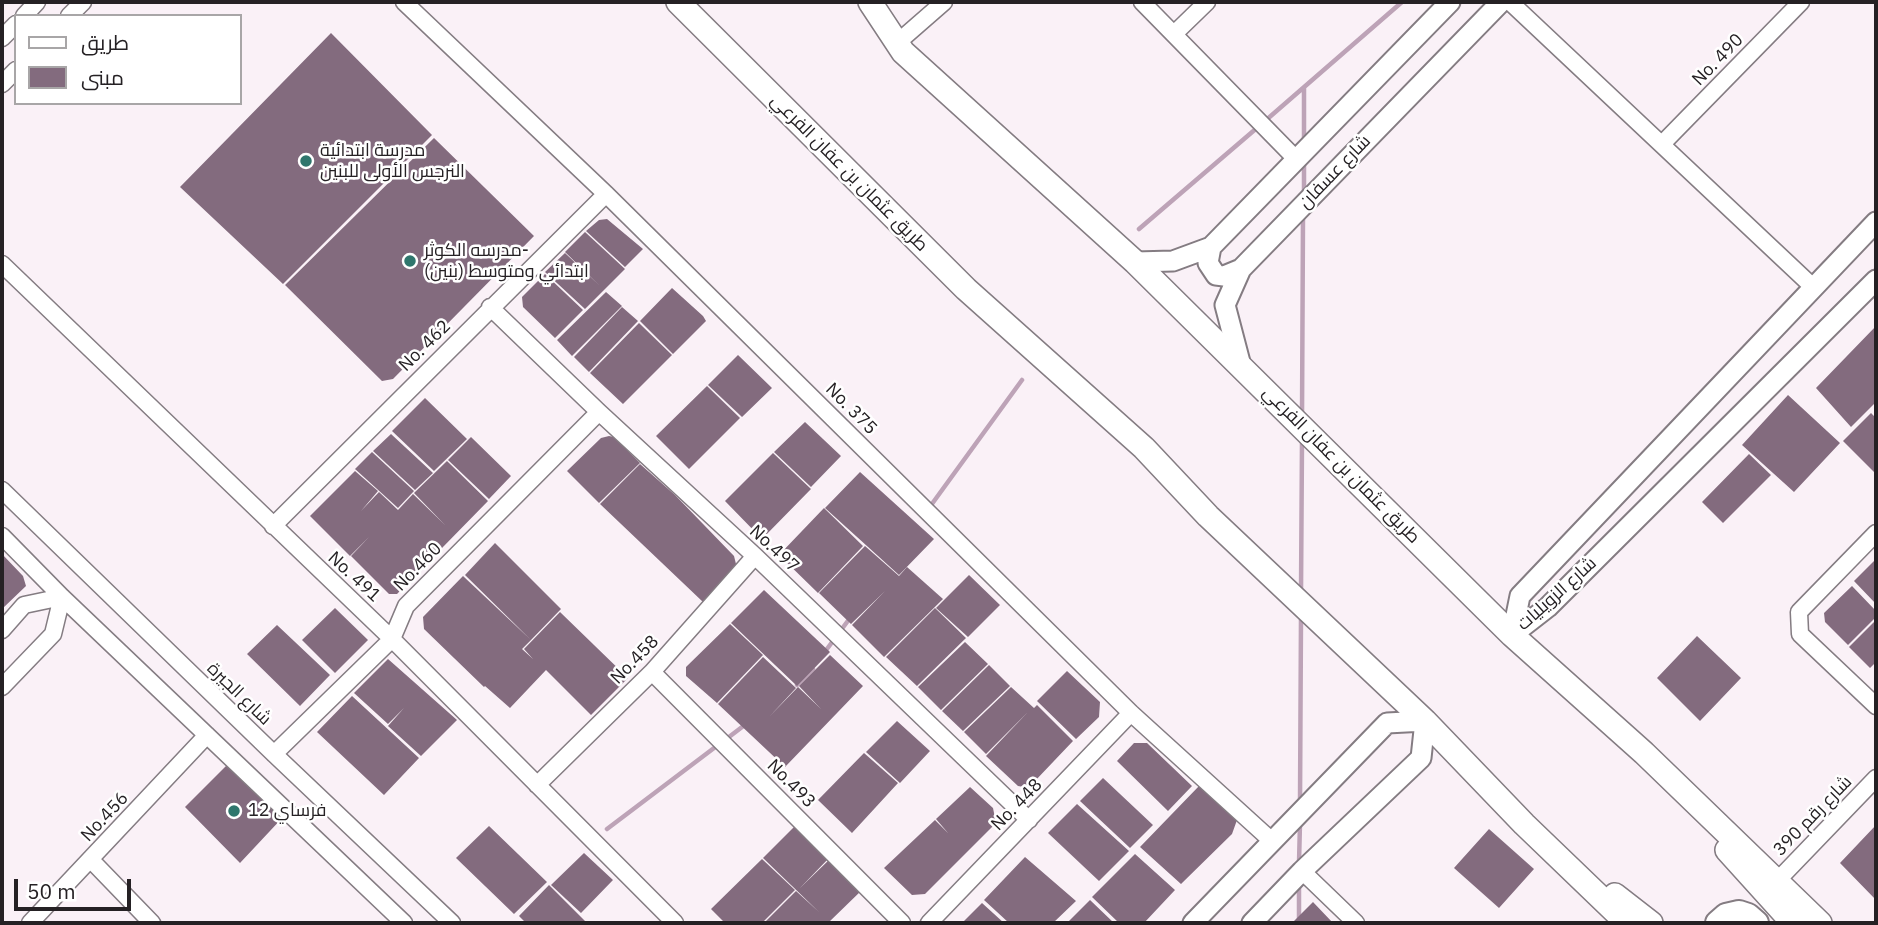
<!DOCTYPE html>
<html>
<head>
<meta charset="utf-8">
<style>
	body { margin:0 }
	#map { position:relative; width:1878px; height:925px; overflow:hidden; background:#faf1f7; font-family:"IBM Plex Sans",Cairo,sans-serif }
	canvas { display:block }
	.frame { position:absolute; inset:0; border:4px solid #252124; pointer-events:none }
	.legend { position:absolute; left:14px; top:14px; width:228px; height:91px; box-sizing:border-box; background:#fff; border:2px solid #a8a6a7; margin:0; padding:9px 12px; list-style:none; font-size:21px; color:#252124 }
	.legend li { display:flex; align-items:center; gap:14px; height:35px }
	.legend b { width:35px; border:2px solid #a8a6a7 }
	.scale { position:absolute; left:14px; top:879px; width:117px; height:32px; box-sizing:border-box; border:4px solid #252124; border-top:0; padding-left:9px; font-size:21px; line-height:24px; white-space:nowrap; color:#252124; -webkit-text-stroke:5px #fff; paint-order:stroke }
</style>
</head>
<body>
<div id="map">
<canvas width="1878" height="925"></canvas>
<div class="frame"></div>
<ul class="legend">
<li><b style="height:9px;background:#fff"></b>طريق</li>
<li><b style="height:19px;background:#836b7e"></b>مبنى</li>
</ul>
<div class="scale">50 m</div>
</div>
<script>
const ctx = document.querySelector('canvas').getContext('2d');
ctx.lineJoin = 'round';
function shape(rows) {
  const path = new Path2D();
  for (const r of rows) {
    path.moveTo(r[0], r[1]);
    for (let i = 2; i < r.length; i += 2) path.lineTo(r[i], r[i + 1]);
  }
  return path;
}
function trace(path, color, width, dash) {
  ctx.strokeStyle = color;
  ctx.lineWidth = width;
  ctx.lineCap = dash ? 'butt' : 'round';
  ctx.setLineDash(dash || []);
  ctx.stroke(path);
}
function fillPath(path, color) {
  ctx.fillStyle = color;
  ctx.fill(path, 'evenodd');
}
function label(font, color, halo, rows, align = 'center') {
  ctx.font = font + ' "IBM Plex Sans",Cairo,sans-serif';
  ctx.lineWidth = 5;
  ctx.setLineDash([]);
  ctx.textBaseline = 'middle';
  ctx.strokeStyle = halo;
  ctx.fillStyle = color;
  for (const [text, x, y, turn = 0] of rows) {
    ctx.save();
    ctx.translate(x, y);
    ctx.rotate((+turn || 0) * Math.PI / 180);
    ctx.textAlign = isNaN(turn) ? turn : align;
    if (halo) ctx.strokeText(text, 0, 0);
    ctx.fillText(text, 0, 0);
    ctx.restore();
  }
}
trace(shape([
	[1265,121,1402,2],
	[1304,141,1304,88],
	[1304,197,1304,160],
	[1139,229,1258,127],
	[1302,417,1303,216],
	[929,508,1022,380],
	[1301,592,1302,440],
	[824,653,850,618],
	[797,685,813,669],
	[725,740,746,724],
	[1300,803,1301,616],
	[607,829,718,745],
	[1299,863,1300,823],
	[1299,923,1299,882]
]), '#bda3b7', 4.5);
fillPath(shape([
	[331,33,432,135,283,284,180,187],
	[434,138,534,236,393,379,382,381,285,285],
	[607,219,643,249,625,267,586,231,599,220],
	[585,232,625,269,585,309,545,272,565,253,600,286,565,252],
	[545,274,583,310,555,338,523,307,522,297],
	[672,288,703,316,706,321,673,354,640,321],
	[606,292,622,306,572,356,557,340],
	[622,307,638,321,589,372,574,357],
	[639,323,672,355,623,404,590,373],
	[1876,326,1876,402,1851,427,1816,388],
	[738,355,772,388,742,417,708,385],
	[707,386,740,418,689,469,656,436],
	[1788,395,1840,443,1794,492,1742,445],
	[425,398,467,439,434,471,392,431],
	[1871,413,1876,418,1876,474,1843,441],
	[805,422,841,456,811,487,774,452],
	[391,434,433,473,415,490,373,451],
	[609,436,614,437,640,463,599,503,567,471,601,438],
	[471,437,511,476,489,499,448,460],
	[372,452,414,491,398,508,355,469],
	[773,453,811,489,762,539,725,501],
	[1749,454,1771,475,1723,523,1702,502],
	[447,461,488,501,397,594,389,594,351,556,369,537,350,556,310,516,355,471,378,491,361,511,379,492,398,510,413,494,445,525,414,493],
	[640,464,675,495,734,556,736,564,733,571,703,602,600,504],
	[860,472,934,539,899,575,825,508],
	[824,508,863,546,818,593,779,555],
	[495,543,561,609,531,640,465,575],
	[865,546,899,576,907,567,943,599,884,657,852,625,885,591,851,624,819,593],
	[2,554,23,576,26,586,2,609],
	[1876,559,1876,604,1854,581],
	[969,575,1000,605,968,637,936,608],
	[463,576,531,640,522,649,533,659,524,649,560,612,628,678,591,715,546,670,510,708,485,686,484,687,424,629,423,617],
	[1852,586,1876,611,1876,617,1848,645,1825,622,1824,613],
	[764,590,830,652,797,686,731,623],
	[335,608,368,640,335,673,302,640],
	[935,608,966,638,917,686,886,657],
	[1876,620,1876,662,1870,668,1849,647],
	[730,624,763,655,717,703,686,676,686,667],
	[277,625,330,675,300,706,247,654],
	[1697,636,1741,678,1700,721,1657,678],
	[965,642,988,664,941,710,918,687],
	[830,655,863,686,785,767,718,704,763,657,796,688,769,717,798,687,821,709,799,686],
	[388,659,457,720,421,756,388,726,404,708,388,724,354,693],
	[989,665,1010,686,963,731,942,711],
	[1067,671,1100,702,1099,717,1076,739,1037,701],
	[1011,687,1034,708,1037,705,1073,741,1034,782,1024,787,1018,786,986,756,1028,712,986,754,964,732],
	[352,696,419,758,384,795,317,732],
	[897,721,930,751,900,783,866,752],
	[1134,743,1147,743,1192,786,1168,811,1117,761],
	[864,753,898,783,852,833,818,800],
	[229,763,284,816,240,863,185,807],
	[1103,778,1153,825,1130,848,1080,801],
	[1199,786,1237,820,1232,834,1181,884,1140,847],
	[970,787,993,808,996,823,925,894,912,895,884,868,935,820,948,833,936,819],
	[1077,804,1129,851,1099,881,1048,833],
	[1876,825,1876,900,1840,863],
	[489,826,547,882,514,914,456,858],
	[794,827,829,858,800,888,830,859,863,889,828,923,764,923,796,891,819,912,763,858],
	[1489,829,1534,869,1499,908,1454,868],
	[584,853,613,880,581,913,551,885],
	[1135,854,1175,890,1144,923,1119,923,1092,897],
	[1025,857,1076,901,1053,923,1009,923,984,900],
	[762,859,795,890,762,923,725,923,711,909],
	[549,885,587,923,526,923,519,916],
	[1090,900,1114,923,1067,923],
	[1313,902,1333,923,1292,923],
	[982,903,1004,923,962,923]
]), '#836b7e');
const minor = shape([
	[404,2,606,194,1131,713,1273,842],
	[1142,2,1296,159],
	[1510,2,1813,287],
	[24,16,37,2],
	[69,16,83,2],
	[1174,34,1207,2],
	[2,38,16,24],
	[897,43,944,2],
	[2,84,16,70],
	[1662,144,1801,2],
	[2,264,392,639,675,923],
	[490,307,599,412,755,556,1029,820],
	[2,490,274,754,452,923],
	[273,526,606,194],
	[1876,533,1799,612,1800,634,1876,706],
	[2,536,62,597,404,923],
	[2,630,24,605,62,597,53,634,2,687],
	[652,672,902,923],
	[274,754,392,639,406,606,599,412],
	[537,785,652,672,755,556],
	[91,860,152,923],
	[1302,871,1356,923],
	[1777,881,1876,778],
	[30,923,207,735],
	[929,923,1131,713]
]);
const tertiary = shape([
	[1211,247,1208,263,1216,275,1224,276,1241,269],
	[1135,262,1173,261,1211,247,1450,2],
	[1241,366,1225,305,1241,269,1501,2],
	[1512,635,1520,596,1876,222],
	[1512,635,1548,607,1876,280],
	[1193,923,1387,723,1425,721,1421,758,1302,871,1252,923]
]);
const secondary = shape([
	[678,2,966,289,1144,448,1208,516,1425,721,1524,824,1627,923],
	[870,2,903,52,1135,262,1512,635,1644,753,1820,923],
	[1727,850,1793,923],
	[1615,895,1651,923]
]);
const primary = shape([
	[1718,923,1726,916,1739,913,1748,916,1756,923]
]);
trace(minor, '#847c82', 19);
trace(tertiary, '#847c82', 23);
trace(secondary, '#847c82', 26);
trace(primary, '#847c82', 28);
trace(minor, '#fff', 16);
trace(tertiary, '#fff', 19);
trace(secondary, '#fff', 23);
trace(primary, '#fff', 24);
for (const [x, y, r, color] of [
	[306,161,7,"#2f766d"],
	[410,261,7,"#2f766d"],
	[234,811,7,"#2f766d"]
]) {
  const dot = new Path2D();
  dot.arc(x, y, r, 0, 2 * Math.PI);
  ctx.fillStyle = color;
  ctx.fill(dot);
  trace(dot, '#fff', 2.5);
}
label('18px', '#252124', '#fff', [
	["No. 490",1718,60,-46],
	["شارع عسفان",1335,172,-46],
	["طريق عثمان بن عفان الفرعي",849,173,45],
	["No. 462",425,346,-45],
	["No. 375",851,409,45],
	["طريق عثمان بن عفان الفرعي",1341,465,45],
	["No.497",774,549,43],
	["No.460",418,567,-46],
	["No. 491",354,577,43],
	["شارع الزويليات",1557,594,-42],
	["No.458",635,660,-46],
	["شارع الجيرة",239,694,44],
	["No.493",791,784,45],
	["No. 448",1017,805,-46],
	["شارع رقم 390",1813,816,-46],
	["No.456",105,817,-47]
]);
label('18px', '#252124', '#fff', [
	["مدرسة ابتدائية",320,151],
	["النرجس الأولى للبنين",320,172],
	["مدرسه الكوثر-",424,251],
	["ابتدائي ومتوسط (بنين)",424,272],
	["فرساي 12",248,811]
], 'left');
</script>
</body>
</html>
